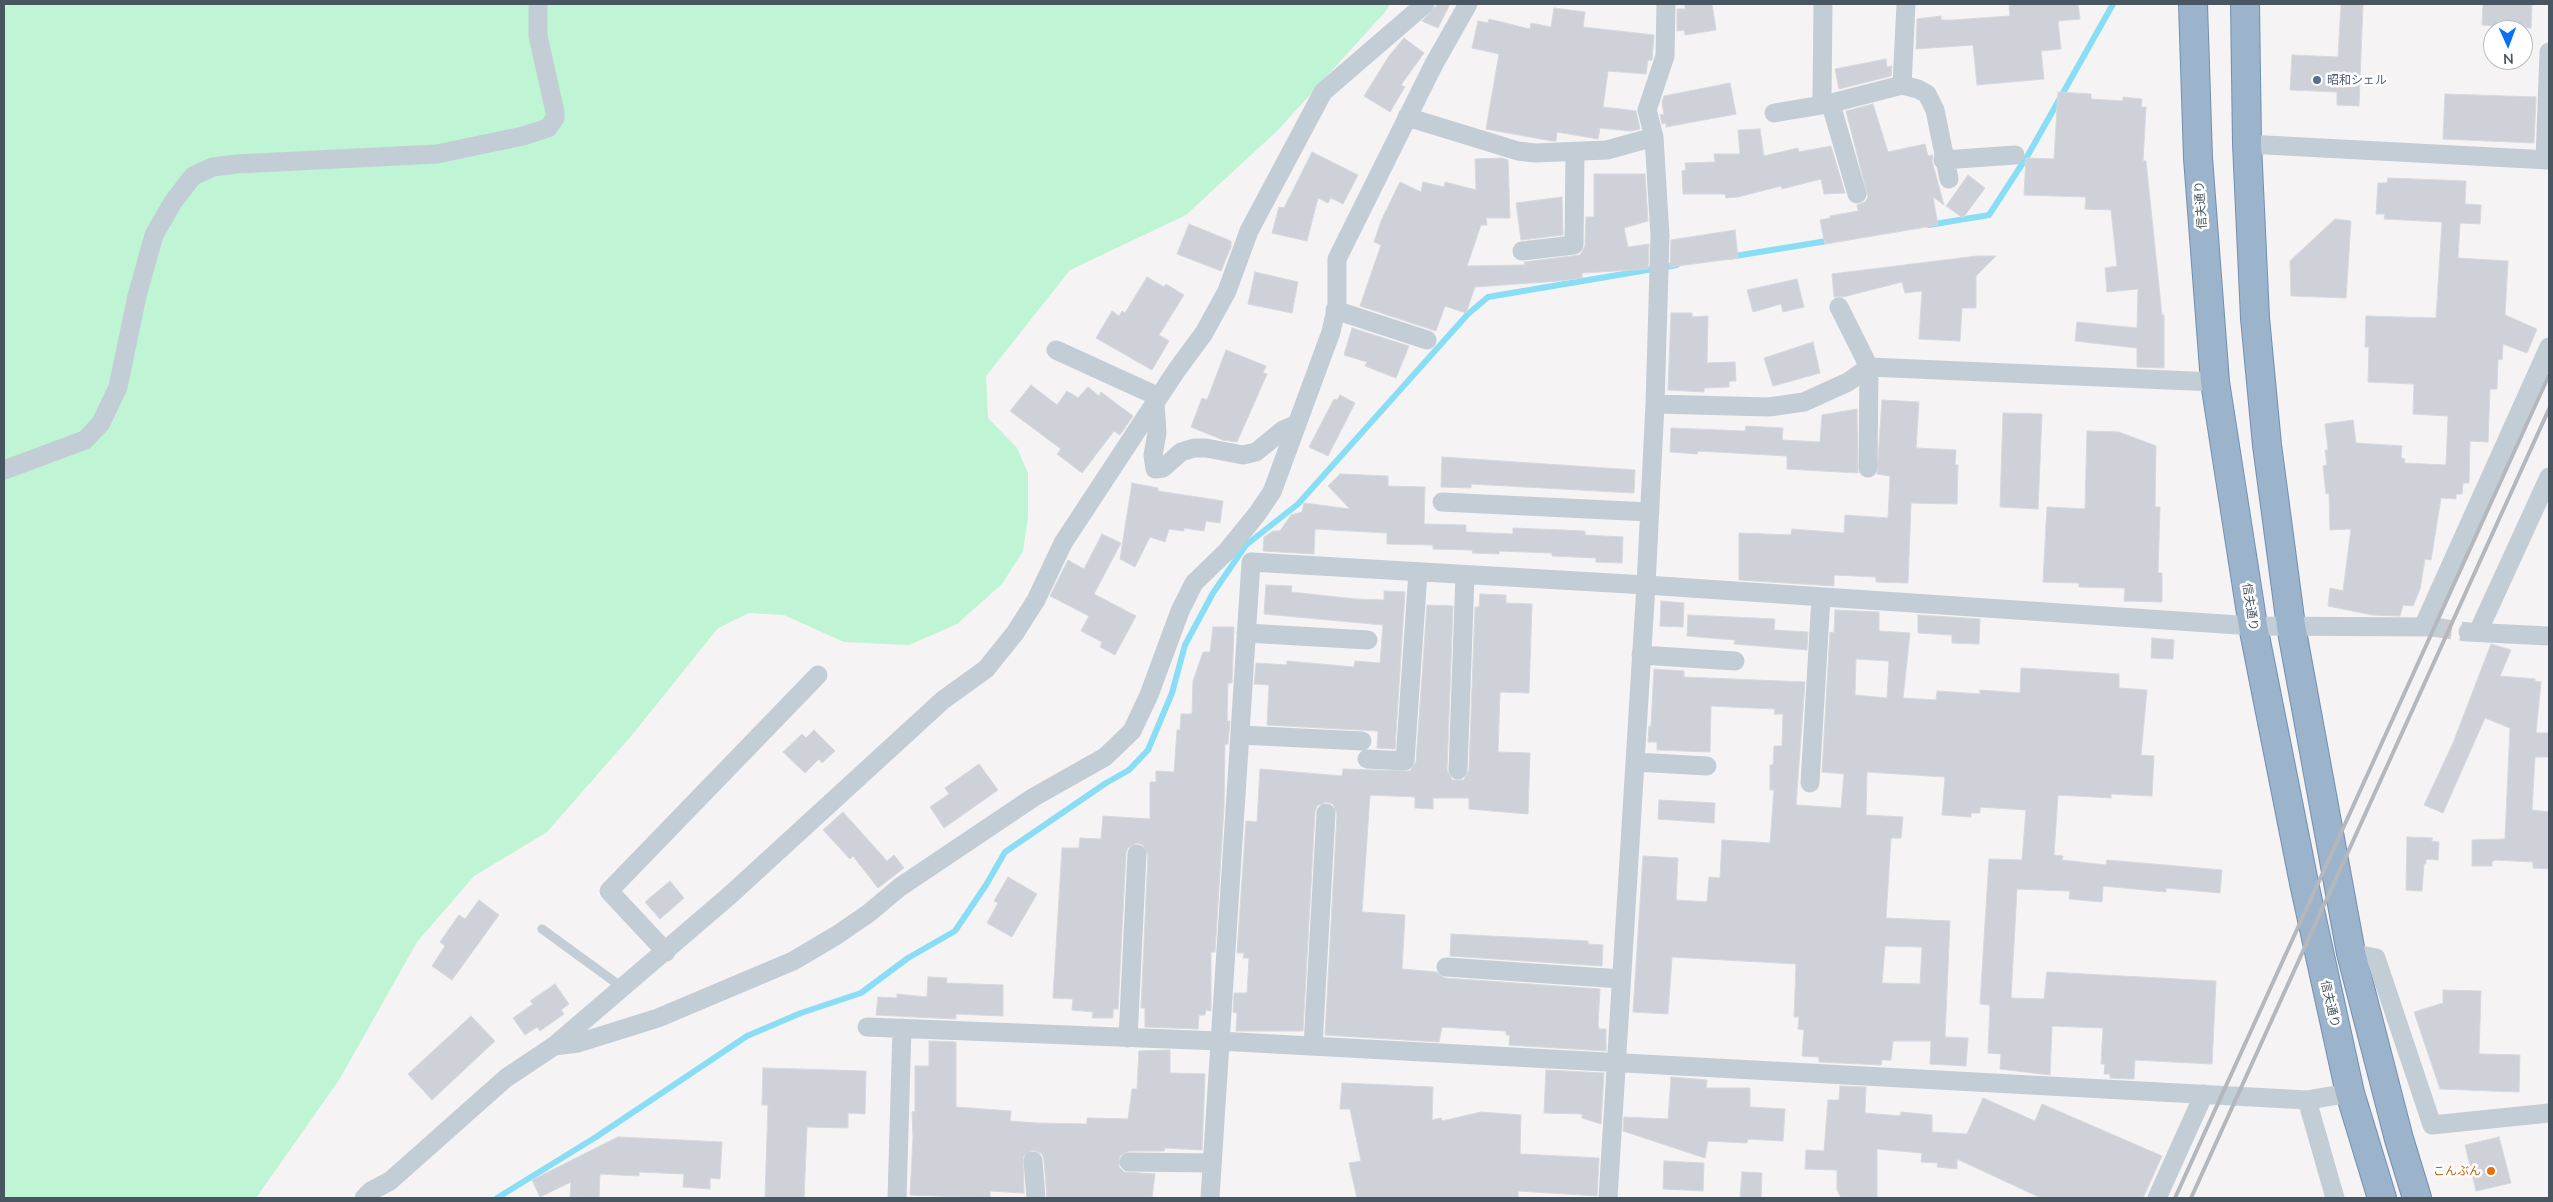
<!DOCTYPE html>
<html>
<head>
<meta charset="utf-8">
<style>
	body { margin:0 }
	#map { position:relative; width:2553px; height:1202px; overflow:hidden; background:#f5f3f3; font-family:Mulish,sans-serif }
	canvas { display:block }
	.frame { position:absolute; inset:0; border:5px solid #485662; pointer-events:none }
	.north { position:absolute; left:2483px; top:20px; width:50px; height:50px; box-sizing:border-box; background:#fff; border:1px solid #b6bbc0; border-radius:50%; rotate:178deg; font-size:14px; font-weight:700; line-height:20px; text-align:center; color:#485662 }
	.north::after { content:''; display:block; margin:auto; width:18px; height:22px; background:#0b6ff7; clip-path:polygon(50% 0,100% 100%,50% 72%,0 100%) }
</style>
</head>
<body>
<div id="map">
<canvas width="2553" height="1202"></canvas>
<div class="frame"></div>
<div class="north">N</div>
</div>
<script>
const ctx = document.querySelector('canvas').getContext('2d');
ctx.lineJoin = 'round';
function fillPath(path, color) {
  ctx.fillStyle = color;
  ctx.fill(path, 'evenodd');
}
function shape(rows) {
  const path = new Path2D();
  for (const r of rows) {
    path.moveTo(r[0], r[1]);
    for (let i = 2; i < r.length; i += 2) path.lineTo(r[i], r[i + 1]);
  }
  return path;
}
function trace(path, color, width, dash) {
  ctx.strokeStyle = color;
  ctx.lineWidth = width;
  ctx.lineCap = dash ? 'butt' : 'round';
  ctx.setLineDash(dash || []);
  ctx.stroke(path);
}
function label(font, color, halo, rows, align = 'center') {
  ctx.font = font + ' Mulish,"Noto Sans JP",sans-serif';
  ctx.lineWidth = 5;
  ctx.setLineDash([]);
  ctx.textBaseline = 'middle';
  ctx.strokeStyle = halo;
  ctx.fillStyle = color;
  for (const [text, x, y, turn = 0] of rows) {
    ctx.save();
    ctx.translate(x, y);
    ctx.rotate((+turn || 0) * Math.PI / 180);
    ctx.textAlign = isNaN(turn) ? turn : align;
    if (halo) ctx.strokeText(text, 0, 0);
    ctx.fillText(text, 0, 0);
    ctx.restore();
  }
}
fillPath(shape([
	[4,4,1390,4,1385,12,1278,130,1186,215,1070,270,986,376,988,418,1017,448,1028,473,1028,517,1023,551,1002,584,957,624,909,645,844,642,784,615,749,613,718,628,632,735,547,832,474,876,417,942,339,1080,256,1198,4,1198]
]), '#bff4d4');
trace(shape([
	[1929,225,1989,215,2028,155,2113,4],
	[1729,257,1833,240],
	[497,1198,596,1137,747,1036,801,1013,861,993,908,958,955,931,986,885,1005,852,1106,783,1129,770,1148,750,1172,693,1185,645,1213,593,1246,545,1298,504,1468,314,1488,297,1677,265]
]), '#89ddf5', 6);
const building = shape([
	[1438,4,1450,4,1438,28,1422,21,1438,4],
	[1685,4,1712,4,1716,30,1685,35,1684,30,1677,31,1677,9,1685,9,1685,4],
	[2014,4,2078,4,2080,19,2058,21,2061,49,2041,51,2044,79,1977,85,1973,45,1916,49,1917,19,1941,16,1941,20,1953,20,2010,16,2009,6,2014,4],
	[2341,4,2363,4,2359,106,2337,105,2337,92,2290,90,2292,55,2338,57,2341,4],
	[2483,4,2532,4,2531,28,2482,25,2483,4],
	[1554,8,1585,12,1583,27,1654,35,1652,60,1648,60,1646,74,1608,71,1603,107,1636,111,1640,129,1631,131,1600,128,1598,139,1557,132,1556,141,1552,141,1486,129,1499,54,1472,48,1478,21,1488,23,1489,19,1530,29,1531,23,1551,27,1554,8],
	[1404,38,1424,53,1401,85,1405,87,1390,112,1364,96,1389,56,1404,38],
	[1886,59,1887,67,1892,66,1891,76,1839,89,1835,69,1886,59],
	[1730,83,1736,114,1666,127,1666,123,1662,124,1660,114,1664,115,1662,102,1664,96,1730,83],
	[2058,92,2091,94,2091,99,2123,101,2123,97,2142,99,2141,107,2146,107,2143,161,2146,161,2162,315,2164,315,2164,368,2137,367,2137,348,2075,341,2077,322,2137,328,2138,289,2107,292,2105,268,2117,266,2111,210,2085,209,2086,197,2024,195,2026,158,2054,159,2058,92],
	[2445,94,2536,97,2534,143,2443,139,2445,94],
	[1873,104,1888,152,1925,144,1928,156,1933,155,1932,161,1944,205,1933,197,1938,225,1825,244,1820,220,1830,218,1830,216,1858,211,1857,205,1865,202,1868,197,1846,111,1873,104],
	[1760,129,1764,156,1798,148,1799,152,1831,146,1845,193,1824,194,1821,179,1782,189,1781,186,1738,197,1726,198,1725,194,1683,194,1682,171,1686,170,1685,163,1715,162,1714,154,1740,154,1738,130,1760,129],
	[1312,152,1358,175,1343,204,1331,198,1328,203,1318,198,1307,241,1272,233,1279,207,1284,208,1312,152],
	[1502,158,1508,160,1510,218,1486,218,1487,225,1481,225,1467,266,1525,265,1524,262,1580,255,1585,246,1586,217,1594,217,1594,174,1645,174,1648,221,1624,228,1628,247,1649,244,1648,269,1582,273,1582,278,1559,281,1475,287,1466,313,1445,306,1436,331,1360,306,1381,245,1374,242,1381,221,1400,182,1421,192,1423,182,1444,187,1445,182,1476,190,1475,159,1502,158],
	[1968,175,1985,188,1963,218,1946,206,1968,175],
	[2388,178,2466,181,2465,204,2481,205,2480,224,2460,223,2458,258,2508,261,2505,315,2537,329,2527,353,2503,344,2502,360,2498,359,2497,389,2490,389,2488,442,2470,441,2469,483,2463,483,2462,494,2456,494,2456,499,2441,498,2431,560,2425,559,2420,589,2413,606,2403,605,2400,616,2372,615,2328,606,2330,588,2343,591,2351,529,2330,530,2329,493,2326,494,2323,466,2327,465,2325,450,2328,450,2325,424,2353,420,2356,443,2402,446,2401,458,2405,459,2404,463,2446,465,2448,416,2413,414,2414,384,2368,382,2369,347,2365,347,2366,316,2436,318,2442,222,2384,219,2385,214,2376,214,2378,183,2387,183,2388,178],
	[1562,197,1563,235,1521,240,1516,203,1562,197],
	[2335,219,2351,221,2346,298,2291,296,2290,261,2335,219],
	[1189,224,1231,241,1231,247,1221,271,1177,254,1189,224],
	[1735,230,1738,258,1670,267,1671,240,1735,230],
	[1977,256,1996,256,1976,276,1976,308,1962,308,1960,341,1919,339,1922,291,1905,293,1902,282,1843,297,1834,297,1832,274,1977,256],
	[1255,272,1298,282,1292,313,1248,304,1255,272],
	[1147,277,1164,287,1166,284,1184,295,1159,335,1169,341,1152,370,1096,338,1112,311,1119,316,1122,311,1125,313,1147,277],
	[1797,279,1804,307,1783,312,1781,304,1753,312,1747,290,1797,279],
	[1671,313,1692,313,1692,317,1708,316,1707,363,1735,362,1736,381,1729,381,1729,387,1704,388,1704,392,1668,390,1671,313],
	[1352,328,1409,346,1396,378,1365,366,1367,362,1344,355,1352,328],
	[1813,342,1820,373,1773,386,1764,358,1813,342],
	[1226,350,1266,366,1263,373,1267,374,1237,442,1223,440,1191,427,1202,398,1207,400,1226,350],
	[1031,385,1057,405,1067,391,1078,398,1088,387,1099,396,1101,392,1133,416,1120,435,1114,431,1082,473,1057,454,1061,449,1010,411,1031,385],
	[1340,395,1355,403,1328,456,1309,447,1334,399,1337,400,1340,395],
	[1882,400,1919,402,1916,448,1956,450,1955,465,1958,465,1957,504,1911,503,1908,583,1876,582,1876,577,1834,575,1834,586,1739,580,1739,533,1791,535,1792,529,1844,533,1845,515,1888,518,1890,476,1877,474,1882,400],
	[1857,409,1858,473,1787,469,1787,456,1698,451,1697,454,1670,452,1671,428,1745,431,1746,426,1783,428,1782,440,1820,442,1822,415,1857,409],
	[2003,413,2042,414,2038,509,2000,507,2003,413],
	[2087,431,2119,432,2156,446,2155,507,2160,507,2158,573,2162,573,2162,602,2124,601,2125,588,2079,587,2079,583,2043,582,2047,507,2085,509,2087,431],
	[1442,457,1635,470,1634,493,1471,484,1471,488,1441,487,1442,457],
	[1340,474,1388,476,1388,486,1425,487,1424,524,1466,525,1466,532,1513,534,1513,528,1585,531,1585,535,1623,537,1622,563,1596,562,1596,558,1552,556,1552,553,1499,551,1499,554,1472,553,1473,550,1433,549,1433,545,1387,544,1387,533,1315,529,1314,554,1263,551,1264,537,1273,531,1280,531,1291,515,1302,512,1304,503,1350,509,1328,486,1340,474],
	[1132,483,1158,488,1158,491,1223,501,1220,523,1206,521,1204,531,1184,528,1184,531,1169,529,1165,542,1150,537,1135,567,1120,559,1132,483],
	[1102,534,1121,543,1094,594,1136,616,1115,655,1100,647,1102,642,1081,631,1089,616,1050,596,1068,560,1084,569,1102,534],
	[1266,585,1292,586,1291,592,1356,599,1384,600,1384,591,1405,592,1395,749,1377,748,1378,731,1267,725,1269,685,1254,684,1256,663,1287,665,1287,661,1354,667,1355,661,1380,663,1383,625,1264,614,1266,585],
	[1480,594,1506,595,1506,603,1532,604,1529,693,1500,692,1498,752,1530,753,1528,814,1469,809,1469,798,1433,798,1433,809,1415,808,1415,797,1370,795,1362,912,1405,915,1402,969,1436,972,1445,978,1600,989,1598,1025,1599,1029,1606,1029,1606,1051,1509,1045,1510,1035,1506,1035,1506,1031,1442,1027,1439,1042,1325,1035,1337,814,1333,804,1326,802,1317,806,1315,812,1303,1031,1236,1031,1237,1013,1233,1012,1234,993,1247,993,1249,958,1243,958,1244,953,1237,953,1246,821,1257,822,1260,769,1342,776,1343,769,1410,771,1416,762,1427,605,1453,606,1447,770,1452,780,1464,780,1469,770,1475,607,1479,607,1480,594],
	[1661,601,1684,603,1683,627,1660,626,1661,601],
	[1835,610,1879,612,1879,631,1910,633,1903,698,1936,700,1937,691,1980,694,1980,690,2020,693,2021,668,2119,674,2119,688,2147,690,2141,755,2154,756,2152,796,2111,794,2111,798,2058,795,2054,855,2063,856,2062,860,2106,865,2107,860,2222,870,2220,893,2166,888,2166,892,2103,886,2102,902,2069,899,2070,891,2017,889,2011,998,2044,999,2047,972,2216,981,2212,1064,2135,1060,2134,1079,2110,1078,2110,1074,2104,1074,2105,1064,2101,1064,2103,1028,2052,1026,2050,1075,2000,1069,2001,1054,1988,1053,1990,1005,1980,1004,1989,859,2022,860,2026,810,1980,807,1980,813,1971,813,1971,817,1942,815,1945,777,1867,772,1866,815,1903,817,1901,838,1891,838,1886,918,1950,921,1945,1037,1968,1038,1966,1066,1930,1064,1931,1041,1893,1041,1891,1060,1882,1060,1881,1065,1819,1062,1819,1057,1802,1056,1804,1030,1798,1029,1799,1017,1794,1017,1796,964,1672,957,1668,1014,1633,1012,1643,856,1678,858,1676,900,1707,902,1709,877,1720,878,1722,840,1770,843,1774,790,1770,790,1770,765,1773,765,1774,746,1782,746,1783,714,1774,714,1775,709,1711,706,1710,752,1657,750,1657,742,1648,742,1649,726,1651,726,1654,669,1684,671,1684,677,1805,682,1796,805,1841,808,1844,774,1822,772,1830,632,1834,633,1835,610],
	[1856,659,1889,661,1887,698,1855,695,1856,659],
	[1885,946,1922,947,1920,984,1882,983,1885,946],
	[1688,615,1775,619,1774,630,1808,632,1807,650,1734,644,1735,640,1687,636,1688,615],
	[1918,615,1980,619,1979,644,1952,643,1952,635,1918,633,1918,615],
	[1213,627,1234,627,1232,683,1228,683,1227,721,1230,721,1228,744,1225,744,1224,807,1215,952,1211,952,1211,1011,1206,1010,1205,1015,1199,1015,1198,1029,1145,1027,1145,1008,1141,1008,1148,855,1143,845,1137,843,1128,848,1126,853,1118,1009,1113,1009,1113,1018,1092,1018,1093,1012,1072,1010,1073,999,1053,998,1062,848,1079,848,1080,838,1101,839,1103,816,1150,819,1150,782,1156,782,1156,771,1174,772,1177,730,1180,730,1181,714,1192,714,1193,681,1203,652,1210,652,1213,627],
	[2152,638,2174,640,2173,659,2151,658,2152,638],
	[2491,644,2511,650,2500,676,2535,679,2535,681,2541,682,2536,733,2549,733,2549,757,2535,757,2532,810,2549,812,2549,869,2533,868,2533,862,2495,860,2492,862,2492,866,2472,866,2472,840,2505,839,2510,728,2485,718,2443,813,2424,805,2453,743,2491,644],
	[814,730,835,751,822,763,819,759,805,773,783,752,802,734,806,738,814,730],
	[979,764,998,790,944,828,930,807,949,794,945,788,979,764],
	[1659,800,1715,803,1714,823,1658,819,1659,800],
	[843,812,887,861,894,855,904,868,878,888,853,856,850,859,823,830,843,812],
	[2407,837,2433,838,2431,841,2439,842,2438,860,2426,859,2426,864,2424,864,2422,891,2406,890,2407,837],
	[1008,877,1037,894,1012,937,987,923,998,903,994,901,1008,877],
	[670,881,684,898,660,919,645,902,670,881],
	[479,900,499,915,452,980,432,966,445,946,440,942,459,915,465,919,479,900],
	[1451,934,1588,941,1588,944,1603,945,1602,966,1450,956,1451,934],
	[928,977,947,978,946,983,1003,985,1003,1016,956,1014,956,1019,876,1015,878,997,897,998,897,994,927,997,928,977],
	[555,984,569,1004,561,1010,564,1014,540,1031,537,1027,525,1035,513,1018,533,1004,530,1001,555,984],
	[2443,990,2481,991,2479,1054,2520,1055,2519,1092,2440,1089,2414,1012,2443,1003,2443,990],
	[471,1016,495,1041,432,1100,408,1074,471,1016],
	[929,1041,956,1042,956,1107,1011,1111,1010,1121,1036,1123,1087,1124,1087,1118,1128,1119,1132,1089,1137,1089,1139,1051,1170,1050,1170,1073,1205,1074,1202,1150,1165,1148,1164,1151,1129,1151,1120,1156,1119,1167,1124,1172,1155,1174,1152,1198,1047,1198,1044,1160,1042,1154,1033,1150,1023,1157,1024,1193,990,1191,990,1198,910,1195,913,1138,912,1112,915,1111,915,1066,929,1066,929,1041],
	[763,1068,866,1071,865,1114,848,1113,848,1128,807,1127,804,1198,765,1198,768,1105,762,1105,763,1068],
	[1546,1070,1604,1073,1601,1124,1582,1118,1582,1114,1544,1113,1546,1070],
	[1671,1077,1707,1080,1706,1088,1750,1088,1750,1107,1785,1109,1783,1141,1748,1139,1747,1143,1708,1141,1705,1158,1623,1131,1624,1117,1668,1119,1671,1077],
	[1342,1083,1433,1087,1432,1120,1441,1118,1442,1121,1481,1112,1521,1115,1520,1154,1599,1158,1597,1196,1518,1191,1518,1198,1357,1198,1349,1163,1361,1161,1350,1109,1340,1109,1342,1083],
	[1840,1086,1866,1087,1865,1113,1900,1116,1901,1112,1932,1115,1932,1132,1967,1134,1983,1098,2035,1121,2042,1104,2162,1156,2143,1198,2041,1198,1957,1159,1957,1169,1937,1167,1938,1163,1921,1162,1922,1153,1877,1149,1877,1198,1841,1198,1837,1190,1837,1170,1805,1169,1806,1150,1824,1151,1828,1100,1839,1100,1840,1086],
	[618,1137,722,1142,720,1179,710,1178,710,1189,683,1187,684,1174,639,1172,639,1176,600,1174,599,1198,570,1197,571,1182,540,1197,532,1180,618,1137],
	[2499,1137,2511,1183,2476,1191,2465,1145,2499,1137],
	[1664,1161,1704,1163,1703,1191,1663,1189,1664,1161],
	[1742,1172,1762,1173,1761,1198,1740,1198,1742,1172]
]);
fillPath(building, '#ced1d8');
trace(building, '#d6d8de', 1);
trace(shape([
	[2433,627,2467,632]
]), '#cacccf', 19, [19, 9]);
const trunk = shape([
	[2193,4,2198,158,2215,382,2253,626,2304,883,2350,1093,2382,1198],
	[2245,4,2247,144,2255,318,2267,445,2291,626,2351,953,2399,1139,2417,1198]
]);
trace(trunk, '#728fb1', 30);
trace(shape([
	[542,929,623,988]
]), '#c3cdd5', 9);
trace(shape([
	[1823,4,1822,98,1832,108,1857,194],
	[1902,85,1906,4],
	[1774,113,1828,104,1902,85,1918,89,1927,94,1935,110,1949,179],
	[1407,117,1518,151,1535,153,1607,150,1654,137],
	[2247,144,2549,160],
	[1943,160,2015,155],
	[2545,160,2549,52],
	[1522,251,1574,245,1575,152],
	[1839,307,1869,367,2215,382],
	[1335,310,1427,340],
	[1056,350,1159,397],
	[1155,403,1157,433,1153,455,1155,469,1163,468,1181,452,1194,448,1206,448,1243,455,1256,452,1283,430,1297,424],
	[1655,404,1769,407,1804,402,1848,382,1869,367],
	[1868,468,1869,367],
	[4,470,85,440,101,423,118,387,137,296,154,235,173,202,193,176,213,167,237,164,437,154,523,136,548,128,555,118,555,112,538,36,538,4],
	[1442,502,1650,512],
	[2423,627,2549,347],
	[2468,632,2549,636],
	[2478,632,2549,477],
	[1246,633,1368,640],
	[1641,655,1735,661],
	[1240,735,1362,741],
	[1367,759,1405,761,1418,572],
	[1635,762,1707,766],
	[1458,770,1465,575],
	[1810,783,1821,597],
	[666,952,609,891,818,675],
	[2351,953,2376,958,2432,1125,2549,1113],
	[1446,967,1621,979],
	[867,1027,1219,1041,2307,1100,2335,1198],
	[1128,1038,1137,854],
	[554,1046,729,896,943,700,986,669,1015,633,1036,600,1063,543,1176,371,1204,333,1227,291,1249,231,1323,92,1425,4],
	[1313,1046,1326,813],
	[2307,1100,2350,1093],
	[1033,1161,1036,1198],
	[1129,1162,1212,1163],
	[364,1198,371,1191,390,1181,506,1078,554,1046,578,1043,658,1018,793,961,837,935,869,913,900,887,1034,797,1105,757,1132,731,1149,695,1180,611,1194,583,1227,551,1257,514,1272,492,1331,332,1337,305,1337,259,1434,64,1468,4],
	[897,1198,902,1028],
	[1210,1198,1251,562,1646,585,2253,626,2433,627],
	[1608,1198,1646,585,1655,404,1660,236,1654,137,1647,110,1665,56,1666,4],
	[2157,1198,2204,1094]
]), '#c3cdd5', 19);
trace(trunk, '#9cb3cc', 28);
trace(shape([
	[2175,1198,2549,375],
	[2191,1198,2549,409]
]), '#b4b8bd', 4);
for (const [x, y, r, color] of [
	[2317,80,5,"#5c6f8a"],
	[2491,1171,5,"#e8710a"]
]) {
  const dot = new Path2D();
  dot.arc(x, y, r, 0, 2 * Math.PI);
  ctx.fillStyle = color;
  ctx.fill(dot);
  trace(dot, '#fff', 2);
}
label('12px', '#4e5e75', '#fff', [
	["昭和シェル",2327,80]
], 'left');
label('12px', '#485662', '#fff', [
	["信夫通り",2201,205,-94],
	["信夫通り",2250,607,81],
	["信夫通り",2330,1004,77]
]);
label('12px', '#c56008', '#fff', [
	["こんぶん",2481,1171]
], 'right');
</script>
</body>
</html>
